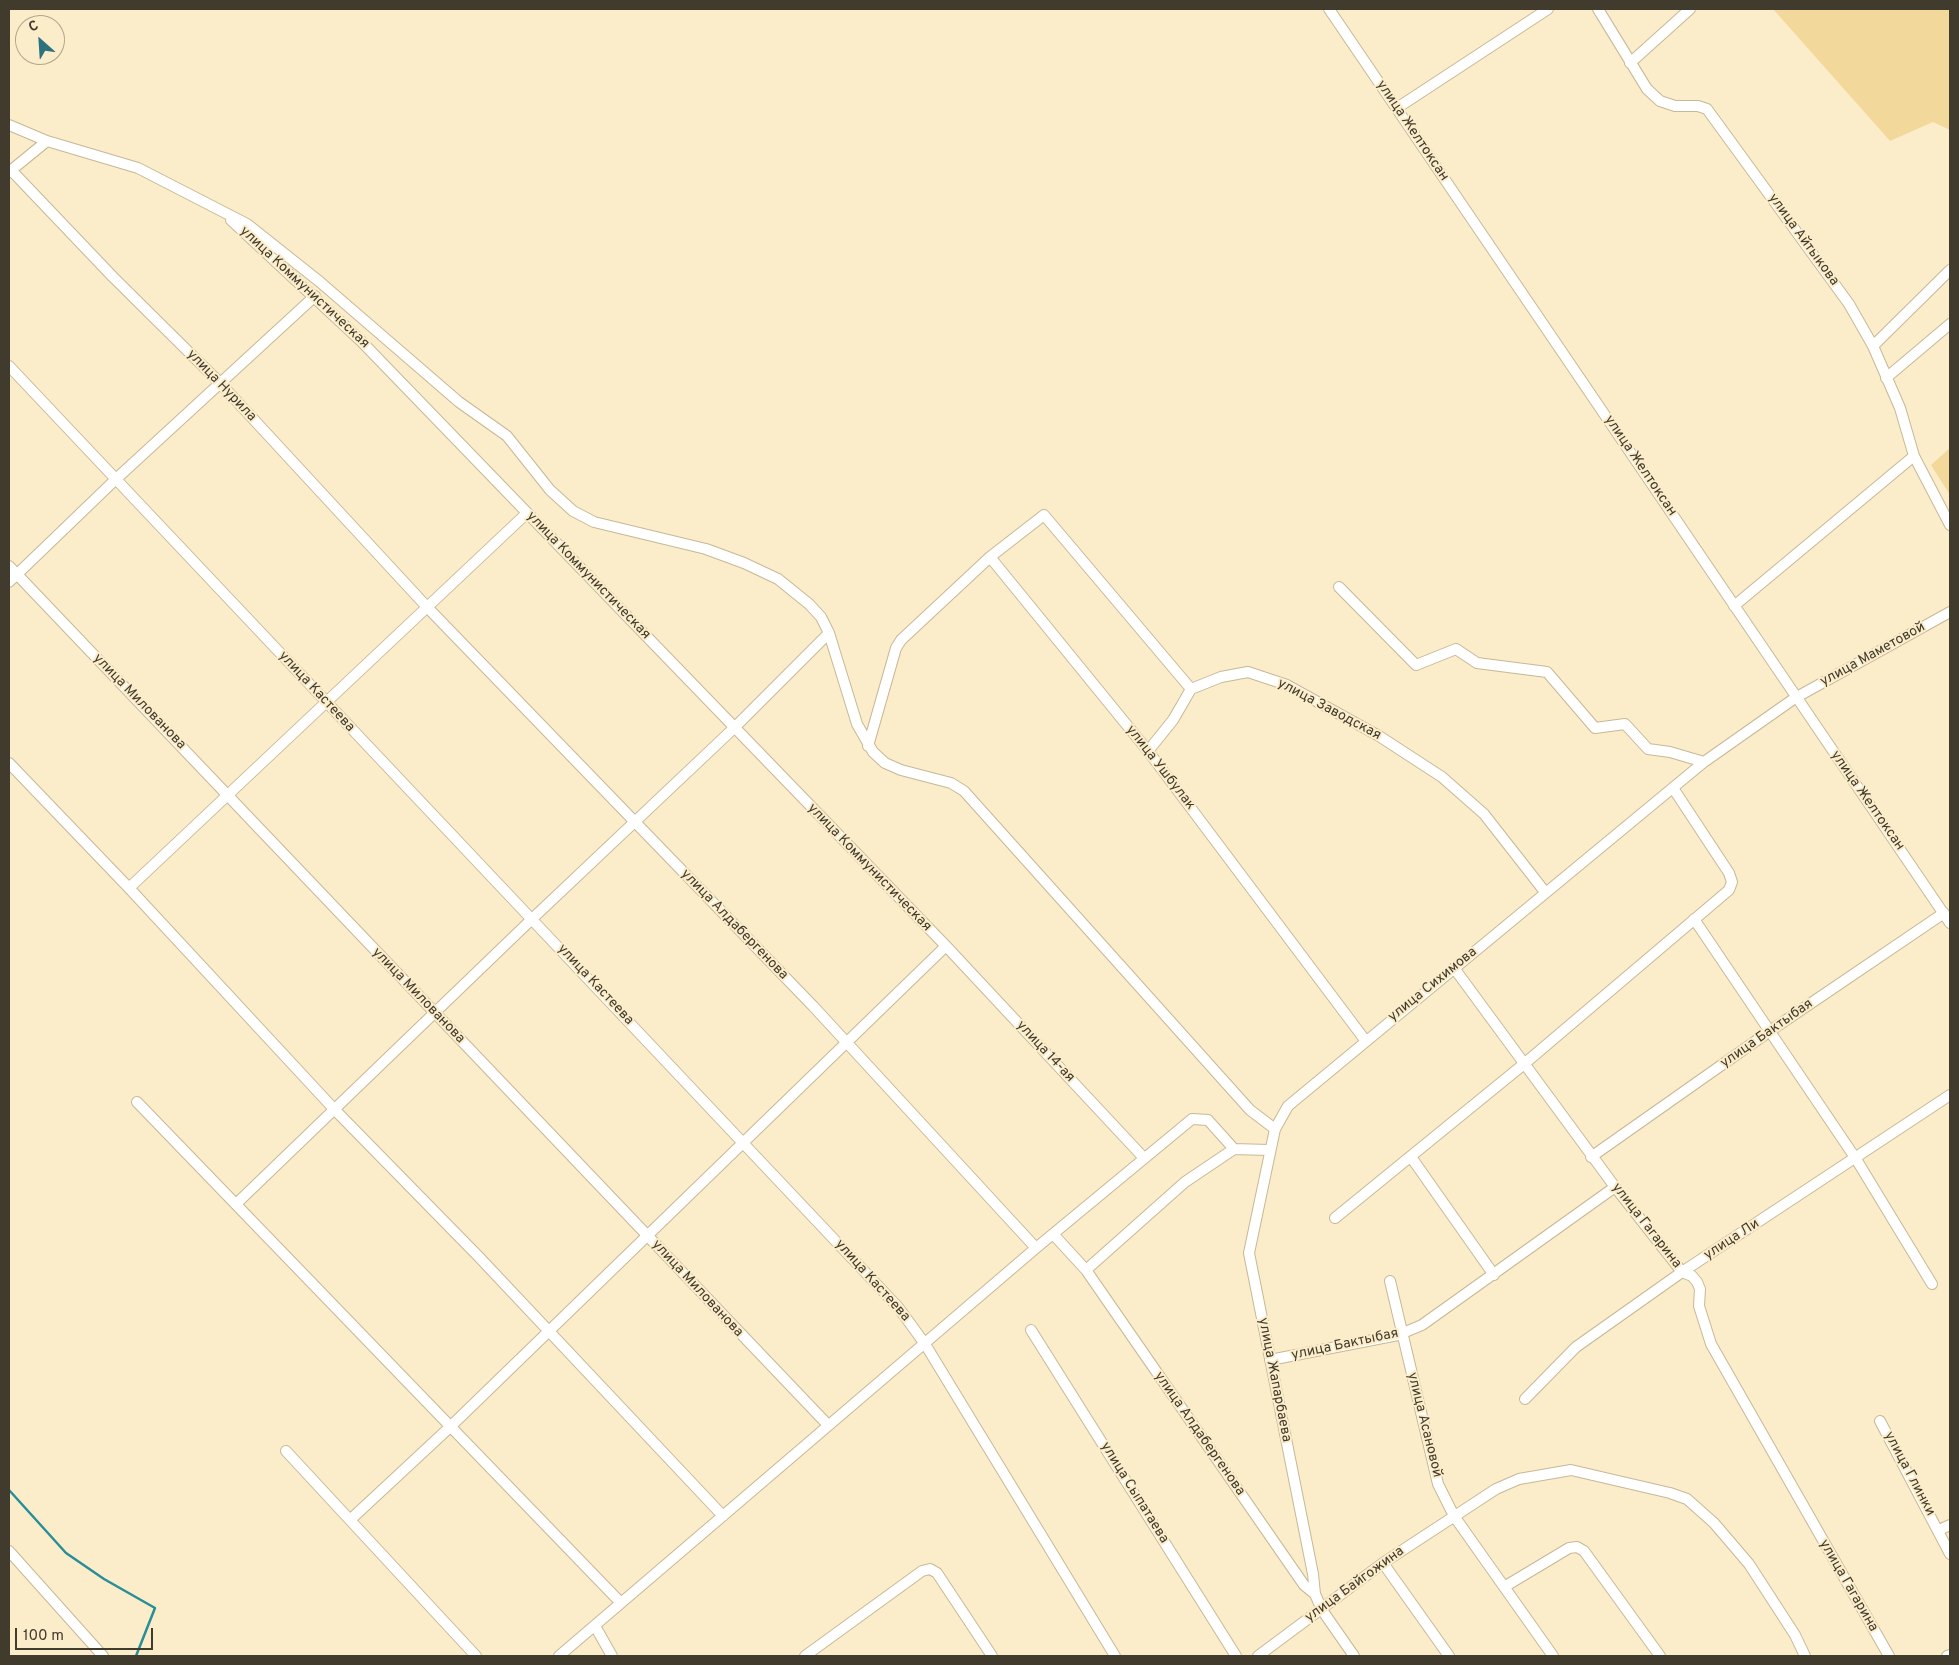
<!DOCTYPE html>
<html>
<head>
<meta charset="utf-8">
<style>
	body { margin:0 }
	#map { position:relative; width:1959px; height:1665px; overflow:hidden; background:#fcedca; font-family:Overpass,sans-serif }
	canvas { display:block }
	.frame { position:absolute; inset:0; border:10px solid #413b2d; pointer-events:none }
	.north { position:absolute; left:15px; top:15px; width:50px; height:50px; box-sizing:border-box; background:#fcedca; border:1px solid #b1a68b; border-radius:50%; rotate:334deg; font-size:14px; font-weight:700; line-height:20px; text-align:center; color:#413b2d }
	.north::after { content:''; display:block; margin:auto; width:18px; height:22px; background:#2a727d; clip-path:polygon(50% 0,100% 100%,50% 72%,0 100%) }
	.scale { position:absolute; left:15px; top:1628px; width:138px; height:22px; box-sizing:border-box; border:2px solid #413b2d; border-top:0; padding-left:6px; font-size:15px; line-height:18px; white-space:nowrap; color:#413b2d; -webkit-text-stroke:4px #fcedca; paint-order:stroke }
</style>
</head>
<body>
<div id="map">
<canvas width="1959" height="1665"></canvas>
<div class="frame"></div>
<div class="north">С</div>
<div class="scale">100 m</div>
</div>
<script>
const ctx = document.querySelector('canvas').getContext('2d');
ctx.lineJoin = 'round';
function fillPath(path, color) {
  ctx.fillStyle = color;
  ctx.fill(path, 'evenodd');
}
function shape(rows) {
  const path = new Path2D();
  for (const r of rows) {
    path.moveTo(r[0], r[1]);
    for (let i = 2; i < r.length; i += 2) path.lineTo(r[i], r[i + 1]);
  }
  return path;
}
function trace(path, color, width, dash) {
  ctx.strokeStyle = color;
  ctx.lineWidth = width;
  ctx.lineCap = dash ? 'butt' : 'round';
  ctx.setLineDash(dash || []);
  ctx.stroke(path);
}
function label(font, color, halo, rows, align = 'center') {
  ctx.font = font + ' Overpass,sans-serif';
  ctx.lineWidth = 4;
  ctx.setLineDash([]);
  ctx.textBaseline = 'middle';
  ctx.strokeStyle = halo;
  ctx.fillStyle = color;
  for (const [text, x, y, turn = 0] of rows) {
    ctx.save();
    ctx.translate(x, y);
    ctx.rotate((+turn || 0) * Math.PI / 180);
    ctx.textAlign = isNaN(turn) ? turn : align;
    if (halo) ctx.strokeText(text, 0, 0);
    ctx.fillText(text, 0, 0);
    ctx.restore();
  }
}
fillPath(shape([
	[1773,9,1950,9,1950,130,1933,122,1890,141],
	[1950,448,1950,495,1931,465]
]), '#f2d89a');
trace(shape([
	[9,1490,66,1553,104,1579,155,1608,136,1656]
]), '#288e97', 2.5);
const minor = shape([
	[1329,9,1950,923],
	[1598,9,1647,89,1660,101,1675,106,1698,106,1707,109,1849,304,1873,346,1900,408,1914,456,1950,525],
	[1630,63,1690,9],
	[1397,108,1548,9],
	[9,125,47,141,138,168,247,224,320,282,459,402,507,436,550,490,573,511,594,522,706,549,744,563,778,579,809,604,821,617,829,633,857,724,873,752,885,763,901,770,951,783,964,791,1250,1110,1275,1129],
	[11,170,113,277,219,382,427,607,813,1006,1036,1248],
	[9,172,47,141],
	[231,220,361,341,946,946,1144,1158],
	[1873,346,1950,270],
	[9,366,898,1307,925,1344,1115,1656],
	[1886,378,1950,324],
	[9,566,828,1425],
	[9,582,116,479,315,296],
	[1339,587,1416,665,1456,649,1477,663,1547,672,1595,728,1625,724,1648,749,1670,752,1704,762],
	[1734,606,1914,456],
	[868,746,896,648,901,640,990,557],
	[1148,751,1173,720,1191,689],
	[9,763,129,888,334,1109,479,1257,723,1516],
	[129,888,527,513],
	[1694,919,1856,1159,1932,1284],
	[1454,968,1615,1187,1682,1272,1692,1276,1697,1282,1700,1289,1699,1306,1711,1344,1889,1656],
	[1365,1040,1148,751,990,557,1044,515,1191,689,1221,677,1248,672,1287,685,1379,736,1442,777,1484,814,1545,892],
	[137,1102,621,1603],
	[1411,1157,1494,1275],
	[1591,1157,1770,1031,1944,913],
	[236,1204,533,918,734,728,829,633],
	[1335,1218,1524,1064,1729,890,1732,882,1729,873,1673,788],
	[1053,1234,1086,1270,1304,1585,1315,1594],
	[1086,1270,1185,1182,1234,1149,1269,1150],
	[1390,1281,1438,1484,1454,1516,1553,1656],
	[1031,1330,1236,1656],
	[1270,1360,1398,1335,1422,1325,1615,1187],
	[1525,1399,1576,1347,1682,1272,1950,1095],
	[1880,1421,1950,1554],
	[286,1451,476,1656],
	[350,1520,450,1427,946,946],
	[1939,1530,1950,1525],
	[9,1551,103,1656],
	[1383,1563,1449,1656],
	[1504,1587,1569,1548,1577,1547,1584,1551,1660,1656],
	[595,1626,612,1656],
	[559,1656,1036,1248,1192,1119,1208,1120,1234,1149],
	[805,1656,922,1571,930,1569,937,1573,992,1656],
	[1258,1656,1383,1563,1496,1489,1519,1479,1571,1470,1670,1493,1687,1499,1714,1523,1749,1564,1795,1635,1805,1656],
	[1354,1656,1322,1610,1315,1594,1313,1574,1249,1253,1275,1129,1288,1106,1704,762,1795,698,1950,612],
	[1947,1656,1950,1655]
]);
trace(minor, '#c7b896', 12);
trace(minor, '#fff', 10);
label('14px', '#413b2d', '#fcedca', [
	["улица Желтоксан",1412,131,56],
	["улица Айтыкова",1803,240,54],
	["улица Коммунистическая",304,288,43],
	["улица Нурила",221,386,46],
	["улица Желтоксан",1640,466,56],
	["улица Коммунистическая",588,576,46],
	["улица Маметовой",1873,655,-29],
	["улица Кастеева",316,692,47],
	["улица Милованова",139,702,46],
	["улица Заводская",1329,710,28],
	["улица Ушбулак",1160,768,52],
	["улица Желтоксан",1867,801,55],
	["улица Коммунистическая",869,868,46],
	["улица Алдабергенова",734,925,46],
	["улица Кастеева",595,985,47],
	["улица Сихимова",1433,985,-39],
	["улица Милованова",418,996,46],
	["улица Бактыбая",1767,1034,-35],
	["улица 14-ая",1045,1052,47],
	["улица Гагарина",1646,1226,52],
	["улица Ли",1732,1240,-33],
	["улица Кастеева",872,1281,48],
	["улица Милованова",697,1289,47],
	["улица Бактыбая",1345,1345,-12],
	["улица Жапарбаева",1274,1380,79],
	["улица Асановой",1424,1425,76],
	["улица Алдабергенова",1199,1434,55],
	["улица Глинки",1909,1474,62],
	["улица Сыпатаева",1134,1493,58],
	["улица Байгожина",1355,1585,-36],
	["улица Гагарина",1848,1586,60]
]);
</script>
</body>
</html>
